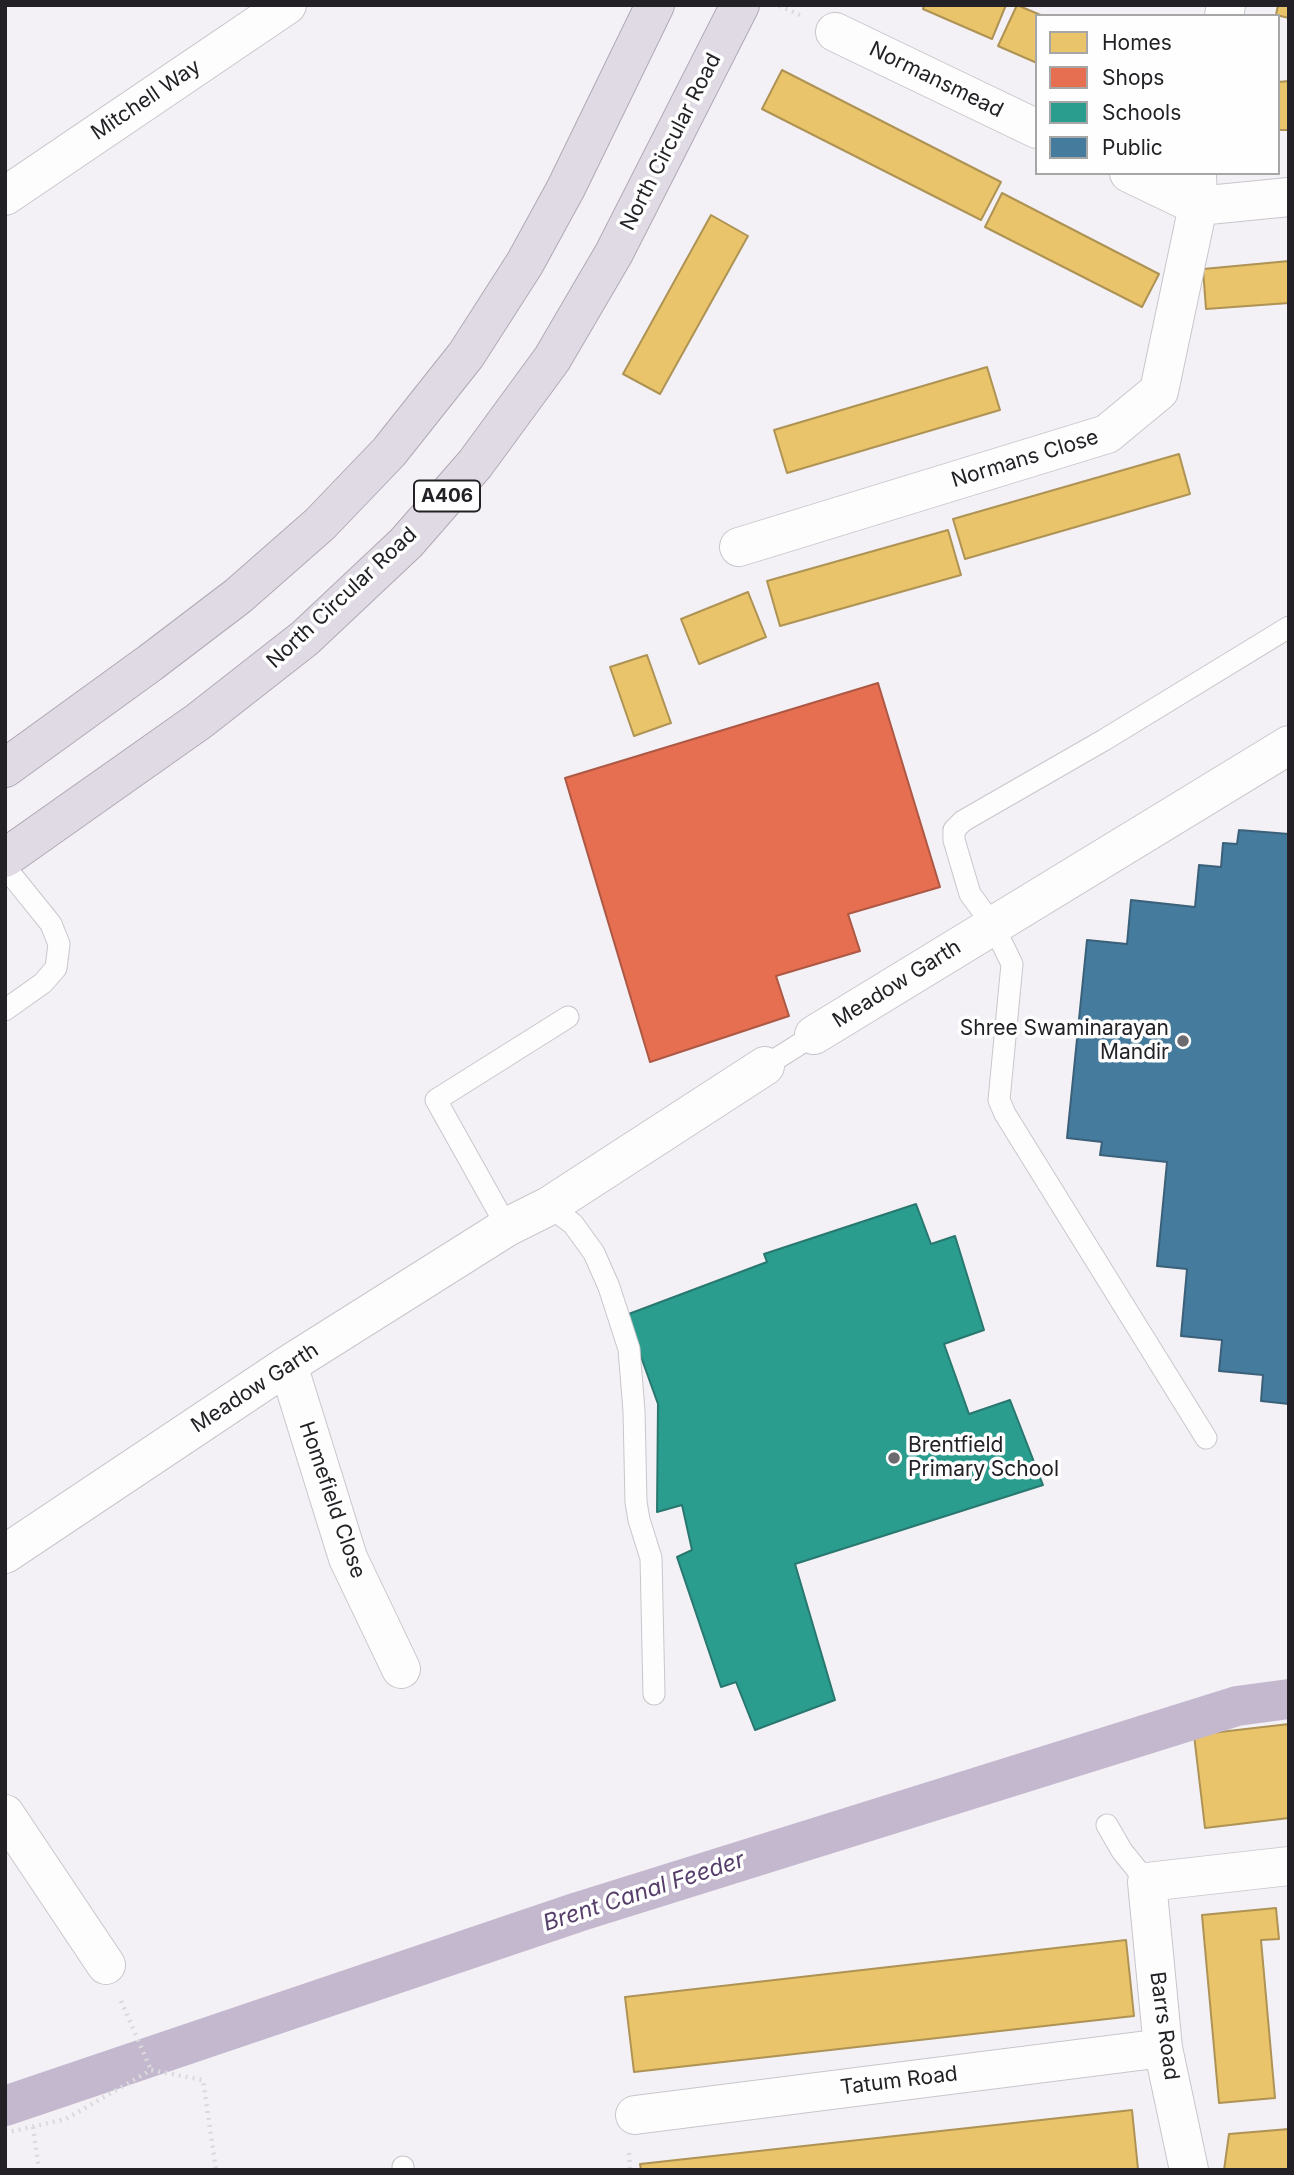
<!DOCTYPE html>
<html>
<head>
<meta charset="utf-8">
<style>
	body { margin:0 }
	#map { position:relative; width:1294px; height:2175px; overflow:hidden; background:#f4f1f6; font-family:Inter,sans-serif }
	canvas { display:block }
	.frame { position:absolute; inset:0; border:7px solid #232125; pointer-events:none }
	.legend { position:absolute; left:1035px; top:14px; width:245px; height:161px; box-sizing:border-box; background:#fefefe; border:2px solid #a6a6a7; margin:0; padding:9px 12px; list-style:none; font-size:21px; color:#232125 }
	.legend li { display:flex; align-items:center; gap:14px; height:35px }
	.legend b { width:35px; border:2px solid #a6a6a7 }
</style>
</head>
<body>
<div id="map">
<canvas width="1294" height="2175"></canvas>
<div class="frame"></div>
<ul class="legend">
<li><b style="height:19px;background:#e9c46a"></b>Homes</li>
<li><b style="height:19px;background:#e76f51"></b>Shops</li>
<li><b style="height:19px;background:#2a9d8f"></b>Schools</li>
<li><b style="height:19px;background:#457b9d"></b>Public</li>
</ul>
</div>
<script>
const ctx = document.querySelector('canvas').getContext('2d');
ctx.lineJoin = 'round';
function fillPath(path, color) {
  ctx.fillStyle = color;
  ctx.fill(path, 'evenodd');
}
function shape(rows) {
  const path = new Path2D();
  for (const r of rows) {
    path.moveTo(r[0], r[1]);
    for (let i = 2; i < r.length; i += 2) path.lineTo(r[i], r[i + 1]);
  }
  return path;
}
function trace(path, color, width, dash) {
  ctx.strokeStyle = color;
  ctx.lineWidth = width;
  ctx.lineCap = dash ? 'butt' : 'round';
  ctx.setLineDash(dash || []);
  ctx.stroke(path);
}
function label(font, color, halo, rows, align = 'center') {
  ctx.font = font + ' Inter,sans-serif';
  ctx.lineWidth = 7;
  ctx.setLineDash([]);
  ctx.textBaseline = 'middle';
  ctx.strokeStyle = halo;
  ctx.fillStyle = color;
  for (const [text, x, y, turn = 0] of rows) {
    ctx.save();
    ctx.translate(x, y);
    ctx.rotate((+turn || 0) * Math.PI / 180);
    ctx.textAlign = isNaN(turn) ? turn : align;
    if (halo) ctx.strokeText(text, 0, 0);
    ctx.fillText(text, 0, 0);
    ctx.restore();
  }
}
const homes = shape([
	[924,5,1006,5,992,39,923,9,924,5],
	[1017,5,1043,16,1037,16,1037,63,998,46,1017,5],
	[1278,5,1289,5,1289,18,1276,15,1278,5],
	[782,70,1001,182,981,220,762,109,782,70],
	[1289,81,1289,130,1278,130,1278,82,1289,81],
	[1002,193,1159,274,1142,307,985,227,1002,193],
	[711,215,748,236,660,394,623,374,711,215],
	[1289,261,1289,303,1206,309,1203,269,1289,261],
	[987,367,1000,410,787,473,774,430,987,367],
	[1179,454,1190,494,965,559,953,519,1179,454],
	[948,530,961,575,780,626,767,581,948,530],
	[748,592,766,637,699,664,681,619,748,592],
	[647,655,671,723,634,736,610,667,647,655],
	[1289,1724,1289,1818,1205,1828,1194,1735,1289,1724],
	[1276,1908,1279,1939,1261,1940,1275,2098,1219,2103,1202,1915,1276,1908],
	[1126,1940,1134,2016,634,2072,625,1997,1126,1940],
	[1132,2110,1138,2169,641,2170,640,2164,1132,2110],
	[1289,2129,1289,2170,1224,2170,1229,2134,1289,2129]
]);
fillPath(homes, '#e9c46a');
trace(homes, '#ae9355', 2);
const shops = shape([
	[878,683,940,887,848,914,860,951,776,976,789,1016,650,1062,565,778,878,683]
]);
fillPath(shops, '#e76f51');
trace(shops, '#ac5844', 2);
const schools = shape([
	[916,1204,931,1244,955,1236,984,1330,944,1344,969,1414,1010,1400,1043,1485,795,1564,835,1700,755,1730,736,1682,721,1687,677,1557,692,1550,682,1505,657,1512,658,1404,626,1315,767,1262,764,1254,916,1204]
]);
fillPath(schools, '#2a9d8f');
trace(schools, '#28786f', 2);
const public = shape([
	[1239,830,1289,834,1289,1404,1261,1401,1263,1375,1219,1371,1222,1340,1181,1336,1187,1269,1157,1266,1167,1162,1100,1155,1102,1142,1067,1138,1087,940,1127,944,1131,900,1195,907,1199,865,1221,867,1223,843,1237,844,1239,830]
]);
fillPath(public, '#457b9d');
trace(public, '#3b6079', 2);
trace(shape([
	[5,2106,578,1912,1237,1706,1289,1699]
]), '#c4b8cf', 40);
const lane = shape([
	[5,867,51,924,59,944,56,968,43,983,5,1010],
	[765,1066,814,1035],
	[549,1206,573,1224,594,1253,609,1287,629,1349,634,1411,636,1502,639,1520,651,1558,654,1694],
	[507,1227,436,1100,568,1017],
	[1206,1438,1005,1114,999,1100,1012,964,993,925,970,894,954,840,954,830,963,821,1104,740,1289,627],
	[1107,1825,1122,1851,1147,1882],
	[403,2167,403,2170]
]);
const street = shape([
	[1224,16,1226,5],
	[835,32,1037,129],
	[1129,173,1198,206,1289,197],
	[5,196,287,5],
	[739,547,1107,434,1159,391,1198,206,1197,173],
	[814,1035,1289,745],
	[288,1365,348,1558,401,1669],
	[5,1554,288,1365,507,1227,549,1206,765,1066],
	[5,1814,106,1965],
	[635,2115,1163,2048],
	[1189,2170,1163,2048,1147,1882,1289,1866]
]);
const highway = shape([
	[5,768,150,663,238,596,320,524,389,452,466,355,525,263,566,188,655,5],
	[5,858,199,721,305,638,406,543,475,464,552,359,614,253,740,5]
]);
trace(lane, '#c9c6cb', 23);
trace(street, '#c9c6cb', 40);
trace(highway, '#b0a9b6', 40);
trace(shape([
	[779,6,800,15],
	[121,2001,151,2070],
	[33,2127,39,2170],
	[5,2133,66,2119,151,2070,203,2080,216,2170],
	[629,2153,630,2170]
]), '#dad9db', 4.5, [2, 5]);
trace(lane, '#fdfdfe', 21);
trace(street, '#fdfdfe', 38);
trace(highway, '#e0dae4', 38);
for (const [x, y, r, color] of [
	[1183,1041,7,"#6c6a6e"],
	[894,1458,7,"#6c6a6e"]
]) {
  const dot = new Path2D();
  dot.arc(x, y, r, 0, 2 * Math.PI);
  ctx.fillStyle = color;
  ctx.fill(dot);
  trace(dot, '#fefefe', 2.5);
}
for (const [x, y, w] of [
	[447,496,66]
]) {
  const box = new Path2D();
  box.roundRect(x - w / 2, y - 15.5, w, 31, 5);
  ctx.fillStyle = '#fefefe';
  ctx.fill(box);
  trace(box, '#232125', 2);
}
label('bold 19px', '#232125', null, [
	["A406",447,496]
]);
label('21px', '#232125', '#fefefe', [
	["Normansmead",936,80,26],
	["Mitchell Way",146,100,-34],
	["North Circular Road",671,142,-63],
	["Normans Close",1025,459,-17],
	["North Circular Road",342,598,-43],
	["Meadow Garth",897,984,-32],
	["Meadow Garth",255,1388,-33],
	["Homefield Close",332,1500,71],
	["Barrs Road",1164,2026,82],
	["Tatum Road",899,2081,-7]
]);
label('21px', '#232125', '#fefefe', [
	["Shree Swaminarayan",1169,1029],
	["Mandir",1169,1053],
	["Brentfield",908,1446,"left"],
	["Primary School",908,1470,"left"]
], 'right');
label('italic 23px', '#563e6a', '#fefefe', [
	["Brent Canal Feeder",644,1892,-18]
]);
</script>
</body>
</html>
